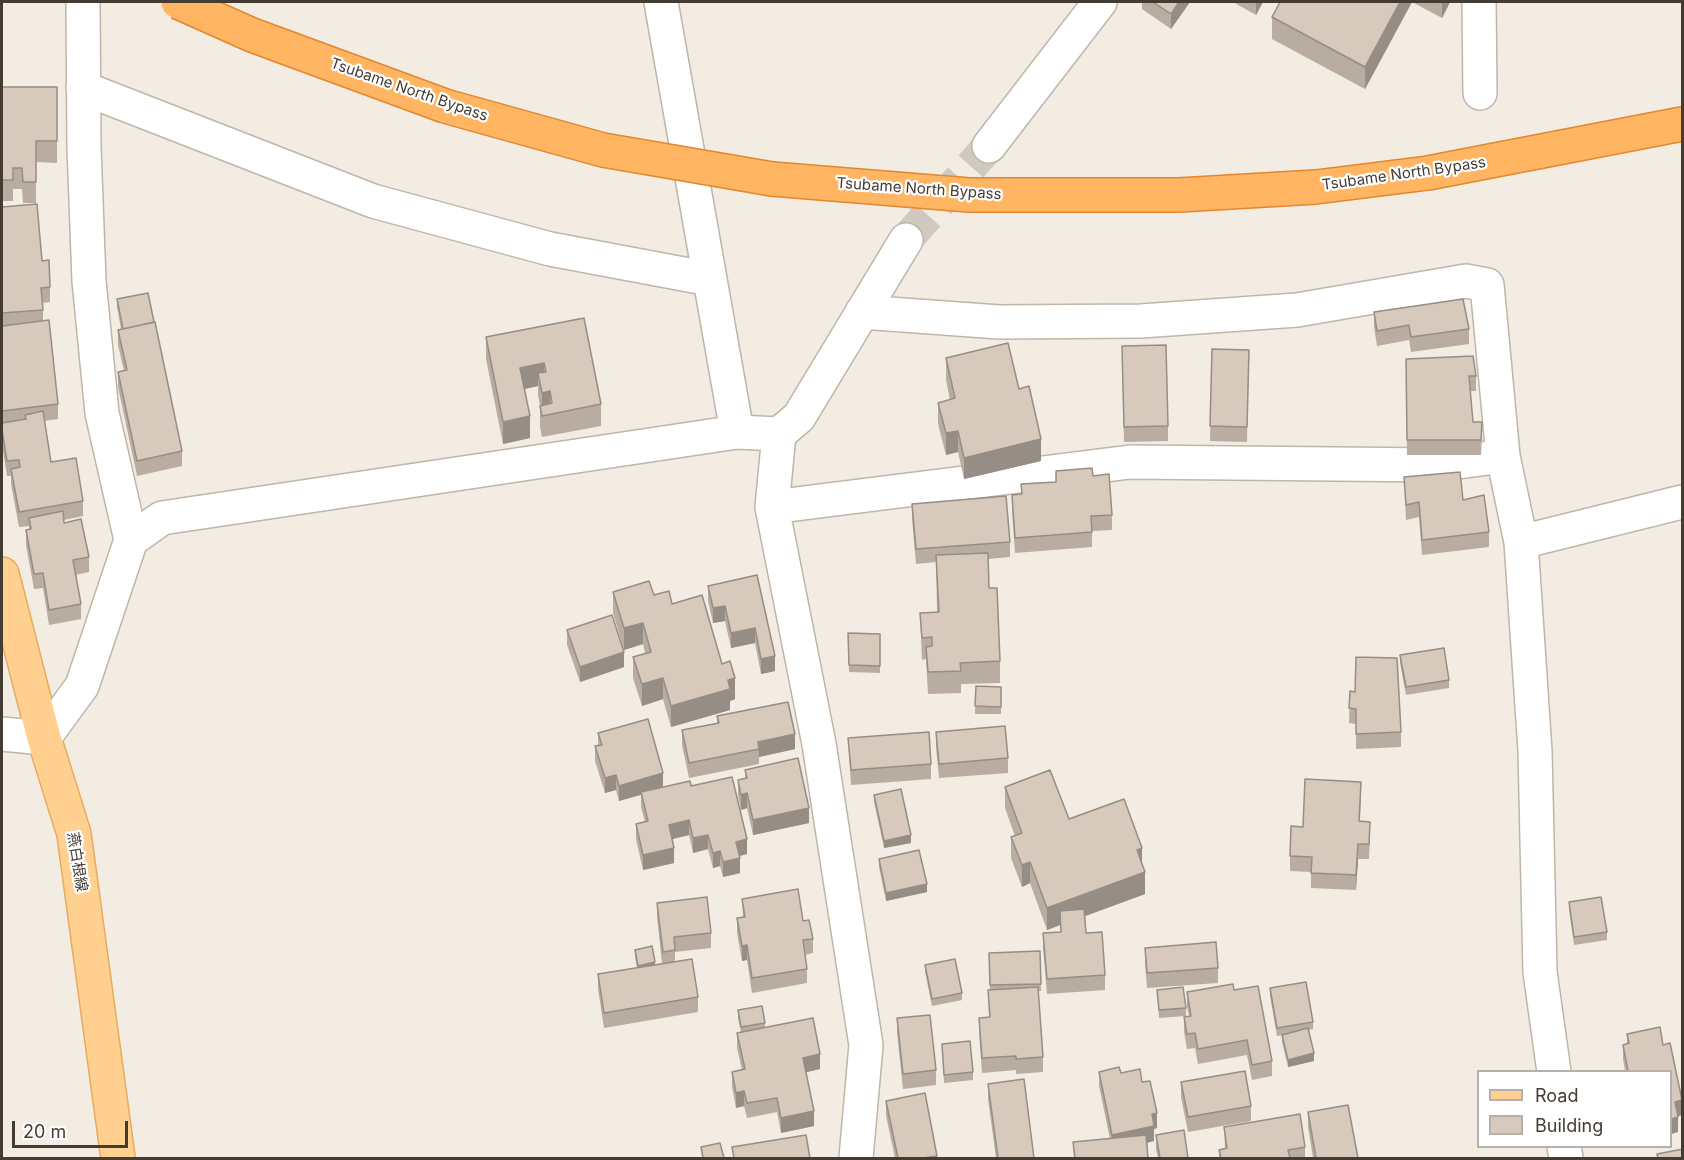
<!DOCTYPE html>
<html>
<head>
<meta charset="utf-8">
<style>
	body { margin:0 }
	#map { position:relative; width:1684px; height:1160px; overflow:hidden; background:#f2ece3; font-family:Inter,sans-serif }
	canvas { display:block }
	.frame { position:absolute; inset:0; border:3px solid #443b33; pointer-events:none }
	.legend { position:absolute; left:1477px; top:1070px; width:195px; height:78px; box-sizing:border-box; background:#fff; border:2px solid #b4b1ad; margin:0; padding:8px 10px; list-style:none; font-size:18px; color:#443b33 }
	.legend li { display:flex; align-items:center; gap:12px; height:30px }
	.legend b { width:30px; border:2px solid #b4b1ad }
	.scale { position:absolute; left:12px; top:1121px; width:116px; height:27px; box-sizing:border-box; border:3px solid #443b33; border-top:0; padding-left:8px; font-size:18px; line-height:21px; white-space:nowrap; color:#443b33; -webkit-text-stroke:4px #fff; paint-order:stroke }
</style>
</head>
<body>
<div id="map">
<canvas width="1684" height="1160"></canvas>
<div class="frame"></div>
<ul class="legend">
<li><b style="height:8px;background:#ffd090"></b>Road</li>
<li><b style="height:16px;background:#d7c9bc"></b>Building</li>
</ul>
<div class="scale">20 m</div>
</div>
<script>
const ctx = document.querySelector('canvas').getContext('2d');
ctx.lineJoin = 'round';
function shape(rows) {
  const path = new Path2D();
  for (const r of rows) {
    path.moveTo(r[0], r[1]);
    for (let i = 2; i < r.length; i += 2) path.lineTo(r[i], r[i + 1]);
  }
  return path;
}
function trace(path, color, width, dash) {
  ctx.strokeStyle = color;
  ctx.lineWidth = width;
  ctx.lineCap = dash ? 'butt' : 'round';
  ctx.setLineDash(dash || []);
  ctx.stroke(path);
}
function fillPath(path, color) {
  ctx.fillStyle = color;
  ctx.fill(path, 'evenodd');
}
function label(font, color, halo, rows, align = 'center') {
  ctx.font = font + ' Inter,"Noto Sans JP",sans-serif';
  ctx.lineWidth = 4.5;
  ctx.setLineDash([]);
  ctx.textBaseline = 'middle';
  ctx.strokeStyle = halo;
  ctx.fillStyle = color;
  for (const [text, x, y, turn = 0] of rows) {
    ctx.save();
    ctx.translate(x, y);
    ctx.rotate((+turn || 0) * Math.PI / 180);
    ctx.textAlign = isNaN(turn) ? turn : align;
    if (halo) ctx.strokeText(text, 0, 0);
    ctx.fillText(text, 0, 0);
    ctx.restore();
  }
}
trace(shape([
	[906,240,989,146]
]), '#cfc9c0', 33, [33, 16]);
const minor = shape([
	[661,2,737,432],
	[1479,2,1480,93],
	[83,88,373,201,550,249,710,279],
	[989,146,1100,2],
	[862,312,999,322,1141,321,1297,310,1466,281,1487,285,1503,456,1521,542,1535,751,1540,972,1554,1072],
	[772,507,1130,462,1436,465,1503,456],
	[131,540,162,518,737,432,779,434],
	[1521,542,1682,502],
	[2,734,44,738,82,686,131,540,102,413,89,281,84,147,83,2],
	[1564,1146,1566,1158],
	[856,1158,866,1045,819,744,772,507,779,434,799,417,906,240]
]);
const major = shape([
	[2,574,44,738,74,834,118,1158]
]);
const highway = shape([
	[772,179,969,195,1179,195,1316,187,1428,173,1682,124]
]);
trace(minor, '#c1b5a9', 36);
trace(major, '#e7ab5d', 36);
trace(highway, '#e2872e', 36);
trace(minor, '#fff', 33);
trace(major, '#ffd090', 33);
trace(highway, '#ffb562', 33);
const highwayBridge = shape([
	[178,2,252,35,445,106,603,150,772,179]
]);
trace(highwayBridge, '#e2872e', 36, []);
trace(highwayBridge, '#ffb562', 33);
fillPath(shape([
	[1142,2,1190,2,1171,29,1142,9],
	[1233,2,1263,2,1256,15],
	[1280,2,1450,2,1442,18,1412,2,1365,89,1272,39,1272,17],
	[2,87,57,87,57,163,36,162,36,203,23,203,22,189,13,189,13,201,2,201],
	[2,207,42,261,50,287,50,302,43,303,43,321,58,404,58,419,44,421,51,462,83,501,83,516,64,520,64,523,89,557,89,572,75,575,81,604,81,619,49,625,43,588,34,589,26,545,26,530,29,530,29,526,19,527,11,484,11,476,7,476,2,445],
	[117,299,182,451,182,466,137,476,118,387,118,372,124,371,118,345,118,330,121,329,117,307],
	[1374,312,1469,329,1469,344,1411,352,1409,340,1377,346,1374,327],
	[584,318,601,404,601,426,542,437,540,427,540,406,538,395,538,386,524,389,530,438,503,444,486,359,486,337],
	[1212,349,1249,350,1247,442,1210,441],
	[946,358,1019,389,1041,461,964,479,958,452,946,455,938,424,938,403,950,400,946,380],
	[1406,359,1476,376,1476,391,1470,391,1473,422,1482,437,1481,455,1407,455],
	[1122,361,1168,426,1168,441,1124,442],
	[1093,476,1112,515,1112,530,1092,531,1092,547,1015,553,1012,510,1012,495,1021,494,1021,484,1056,482],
	[1404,477,1489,532,1489,547,1422,555,1419,517,1406,520],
	[912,504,1010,542,1010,557,988,559,989,588,1000,661,1000,683,961,684,961,693,928,694,926,659,922,660,920,613,937,612,936,562,916,564,912,519],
	[757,575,775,671,761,674,755,643,731,648,725,621,713,623,708,601,708,586],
	[613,592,654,595,672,604,722,664,735,699,730,701,730,710,671,727,663,699,642,706,633,678,633,657,645,653,643,644,624,650,613,613],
	[567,630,624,667,580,682,567,645],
	[848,633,880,634,880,673,849,672],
	[1400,655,1449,680,1449,688,1406,695,1400,663],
	[976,686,1001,687,1001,714,975,714],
	[1350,691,1401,732,1401,747,1356,749,1356,724,1349,723],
	[717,716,795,749,759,757,759,764,689,778,682,745,682,730,717,723],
	[936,732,1008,758,1008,773,939,778,936,747],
	[598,733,663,787,691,786,747,854,739,856,740,873,723,877,720,866,713,868,708,849,693,853,689,835,672,839,674,863,643,870,636,839,636,824,645,822,641,807,641,795,619,801,616,790,605,793,595,761,595,746,598,745],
	[848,738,931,764,931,779,851,785],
	[745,770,809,823,753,835,747,808,741,810,738,795,738,780,745,778],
	[1005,787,1069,819,1145,894,1085,916,1086,933,1105,975,1105,990,1047,994,1043,948,1043,933,1060,932,1060,925,1047,930,1030,883,1022,887,1011,858,1011,837,1015,836,1005,808],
	[874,795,911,843,884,848,874,802],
	[1361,797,1360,821,1370,837,1369,859,1358,859,1356,890,1311,888,1311,872,1290,871,1290,856,1303,827],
	[879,859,927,892,886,901,879,867],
	[742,899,803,921,813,939,813,953,805,955,807,969,807,983,752,993,747,960,742,961,737,933,737,918,743,918],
	[1569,902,1607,932,1607,940,1574,945,1569,910],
	[657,903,711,933,711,948,675,952,675,962,698,997,698,1012,604,1028,598,989,598,974,637,968,635,958,635,950,655,965,662,964,657,917],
	[1145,948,1218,968,1218,983,1147,988,1145,963],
	[1040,951,1041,991,1038,991,1043,1057,1043,1072,1016,1074,1016,1070,982,1073,979,1033,979,1018,989,1017,988,990,990,990,989,953],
	[925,965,962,993,962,1000,932,1006,925,972],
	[1270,988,1313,1022,1313,1029,1309,1030,1314,1061,1288,1067,1282,1042,1282,1035,1277,1036,1270,996],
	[1157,990,1186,1008,1186,1016,1159,1018],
	[1234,990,1272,1061,1272,1076,1252,1080,1247,1055,1198,1064,1195,1048,1187,1049,1184,1032,1184,1017,1189,1016,1187,1007,1187,992],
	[738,1010,765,1023,765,1028,820,1069,806,1072,814,1126,781,1133,777,1112,747,1118,744,1106,736,1108,732,1087,732,1072,742,1070,737,1048,737,1033,741,1032,738,1018],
	[897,1018,936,1070,936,1085,903,1089,897,1033],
	[1660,1027,1663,1045,1670,1043,1682,1100,1682,1115,1678,1116,1678,1132,1671,1134,1671,1071,1625,1071,1623,1059,1623,1045,1627,1043,1627,1034],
	[942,1044,973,1072,973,1080,944,1083],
	[1099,1072,1121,1073,1142,1082,1157,1128,1154,1129,1154,1141,1147,1143,1148,1158,1074,1158,1073,1142,1110,1139,1099,1086],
	[1181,1082,1251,1106,1251,1121,1188,1132,1181,1097],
	[988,1084,1034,1158,996,1158,988,1099],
	[886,1101,937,1156,937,1158,895,1158,886,1116],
	[1308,1112,1358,1158,1313,1158,1308,1127],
	[1224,1127,1305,1147,1305,1158,1219,1158,1219,1150,1225,1149],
	[1156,1135,1188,1158,1158,1158,1156,1150]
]), '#b9ada2');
fillPath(shape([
	[1179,2,1190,2,1171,29,1171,14],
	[1256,2,1263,2,1256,15],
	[1400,2,1412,2,1365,89,1365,67],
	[1442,2,1450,2,1442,18],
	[544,363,544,385,538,373,538,386,520,390,520,368],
	[550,391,550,413,542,415,542,393],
	[530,416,530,438,503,444,503,422],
	[958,431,958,452,946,455,946,433],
	[1041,439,1041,461,964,479,964,458],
	[725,606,725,621,713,623,713,608],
	[643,623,643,644,624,650,624,628],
	[755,628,755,643,731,648,731,633],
	[624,652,624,667,580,682,580,667],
	[775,656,775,671,761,674,761,659],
	[663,678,663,699,642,706,642,684],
	[735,678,735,699,730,701,730,710,671,727,671,706,728,680],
	[795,734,795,749,759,757,758,742],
	[663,773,663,788,619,801,619,786],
	[616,775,616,790,605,793,605,778],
	[747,793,747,808,741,810,741,795],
	[809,808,809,823,753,835,753,820],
	[689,820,689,835,669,840,669,825],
	[708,835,708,849,693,853,693,838],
	[911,835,911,843,884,848,884,841],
	[747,839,747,854,736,857,736,842],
	[1358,844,1358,859,1356,890,1356,875],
	[674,848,674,863,643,870,643,855],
	[1142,848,1142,870,1137,850],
	[720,851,720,866,713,868,713,853],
	[740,858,740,873,723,877,723,862],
	[1030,862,1030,883,1022,887,1022,865],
	[1145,872,1145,894,1061,925,1060,911,1060,925,1047,930,1047,908],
	[927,884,927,892,886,901,886,893],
	[747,945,747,960,742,961,742,946],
	[655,962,655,970,638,973,638,966],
	[1314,1053,1314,1061,1288,1067,1288,1060],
	[820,1054,820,1069,803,1073,803,1058],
	[744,1091,744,1106,736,1108,736,1093],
	[1682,1100,1682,1115,1675,1117,1675,1102],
	[814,1111,814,1126,781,1133,781,1118],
	[1157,1113,1157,1128,1154,1129,1154,1141,1112,1150,1112,1135,1152,1114],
	[1678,1117,1678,1132,1671,1134,1671,1119]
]), '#968d84');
const building = shape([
	[1153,2,1179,2,1171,14,1153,2],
	[1280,2,1400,2,1365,67,1272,17,1280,2],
	[2,87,57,87,57,141,36,141,36,182,23,182,22,168,13,168,13,180,2,180,2,87],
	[37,204,42,261,49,260,50,287,41,288,43,310,2,313,2,207,37,204],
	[148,293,154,322,123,329,117,299,148,293],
	[1463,299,1469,329,1411,337,1409,325,1377,331,1374,312,1463,299],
	[584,318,601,404,542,416,540,406,552,403,550,391,542,393,538,373,546,372,544,363,520,368,530,416,503,422,486,337,584,318],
	[49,320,58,404,2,411,2,326,49,320],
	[155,322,182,451,137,461,118,372,127,370,118,330,155,322],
	[1008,343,1019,389,1029,386,1041,439,964,458,958,431,946,433,938,403,955,398,946,358,1008,343],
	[1166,345,1168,426,1124,427,1122,346,1166,345],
	[1212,349,1249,350,1247,427,1210,426,1212,349],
	[1473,356,1476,376,1469,376,1473,422,1482,422,1481,440,1407,440,1406,359,1473,356],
	[43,411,51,462,76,458,83,501,19,512,11,469,20,467,19,460,7,461,2,430,2,423,26,419,25,415,43,411],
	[1092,468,1093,476,1109,474,1112,515,1091,516,1092,532,1015,538,1012,495,1022,494,1021,484,1056,482,1056,471,1092,468],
	[1460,472,1463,500,1484,495,1489,532,1422,540,1419,502,1406,505,1404,477,1460,472],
	[1006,496,1010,542,916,549,912,504,1006,496],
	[63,511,64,523,81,519,89,557,73,560,81,604,49,610,43,573,34,574,26,530,31,529,29,518,63,511],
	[988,553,989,588,997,588,1000,661,960,663,961,671,928,672,926,647,932,646,932,637,922,638,920,613,939,612,936,555,988,553],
	[757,575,775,656,761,659,755,628,731,633,725,606,713,608,708,586,757,575],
	[649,581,654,595,669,591,672,604,702,595,722,664,730,661,735,678,728,680,730,689,671,706,663,678,642,684,633,657,651,652,643,623,624,628,613,592,649,581],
	[612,615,624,652,580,667,567,630,612,615],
	[848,633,880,634,880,666,849,665,848,633],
	[1444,648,1449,680,1406,687,1400,655,1444,648],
	[1356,657,1397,658,1401,732,1356,734,1356,709,1349,708,1350,691,1355,692,1356,657],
	[976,686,1001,687,1001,707,975,706,976,686],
	[788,702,795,734,758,742,759,749,689,763,682,730,719,723,717,716,788,702],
	[648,719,663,773,619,786,616,775,605,778,595,746,602,745,598,733,648,719],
	[1005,726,1008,758,939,764,936,732,1005,726],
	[929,732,931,764,851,770,848,738,929,732],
	[798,758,809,808,753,820,747,793,741,795,738,780,747,778,745,770,798,758],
	[1050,770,1069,819,1124,799,1142,848,1137,850,1145,872,1047,908,1030,862,1022,865,1011,837,1022,833,1005,787,1050,770],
	[732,777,747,839,736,842,740,858,723,862,720,851,713,853,708,835,693,838,689,820,669,825,674,848,643,855,636,824,648,821,641,792,690,781,691,786,732,777],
	[1305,779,1361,782,1359,821,1370,822,1369,844,1358,844,1356,875,1311,873,1312,857,1290,856,1291,826,1303,827,1305,779],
	[901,789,911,835,884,841,874,795,901,789],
	[919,850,927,884,886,893,879,859,919,850],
	[798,889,803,921,809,920,813,939,803,940,807,969,752,978,747,945,742,946,737,918,745,917,742,899,798,889],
	[707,897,711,933,674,937,675,950,663,952,657,903,707,897],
	[1601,897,1607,932,1574,937,1569,902,1601,897],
	[1084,909,1086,933,1102,932,1105,975,1047,979,1043,933,1061,932,1060,911,1084,909],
	[1216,942,1218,968,1147,973,1145,948,1216,942],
	[652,946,655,962,638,966,635,950,652,946],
	[1040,951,1041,984,990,985,989,953,1040,951],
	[692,959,698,997,604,1013,598,974,692,959],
	[955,959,962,993,932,999,925,965,955,959],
	[1306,982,1313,1022,1277,1028,1270,988,1306,982],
	[1233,984,1234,990,1258,986,1272,1061,1252,1065,1247,1040,1198,1049,1195,1033,1187,1034,1184,1017,1191,1016,1187,992,1233,984],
	[1038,987,1043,1057,1016,1059,1016,1056,982,1058,979,1018,990,1017,988,990,1038,987],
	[1183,987,1186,1008,1159,1010,1157,990,1183,987],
	[762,1006,765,1023,741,1027,738,1010,762,1006],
	[930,1015,936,1070,903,1074,897,1018,930,1015],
	[813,1018,820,1054,803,1058,814,1111,781,1118,777,1098,747,1103,744,1091,736,1093,732,1072,745,1069,737,1033,813,1018],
	[1660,1027,1663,1045,1670,1043,1682,1100,1675,1102,1678,1117,1671,1119,1671,1071,1628,1071,1623,1045,1629,1043,1627,1034,1660,1027],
	[1308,1028,1314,1053,1288,1060,1282,1035,1308,1028],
	[970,1041,973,1072,944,1075,942,1044,970,1041],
	[1119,1067,1121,1073,1140,1069,1142,1082,1150,1081,1157,1113,1152,1114,1154,1126,1112,1135,1099,1072,1119,1067],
	[1245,1071,1251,1106,1188,1117,1181,1082,1245,1071],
	[1024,1079,1034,1158,998,1158,988,1084,1024,1079],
	[925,1093,937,1156,923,1158,898,1158,886,1101,925,1093],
	[1348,1105,1358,1158,1316,1158,1308,1112,1348,1105],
	[1300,1114,1305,1147,1288,1150,1290,1158,1221,1158,1219,1150,1227,1148,1224,1127,1300,1114],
	[1184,1130,1188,1158,1160,1158,1156,1135,1184,1130],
	[806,1135,810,1158,734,1158,732,1147,806,1135],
	[1146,1135,1148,1158,1075,1158,1073,1142,1146,1135],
	[720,1143,724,1158,703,1158,701,1147,720,1143],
	[1683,1149,1683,1158,1658,1158,1657,1154,1683,1149]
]);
fillPath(building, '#d7c9bc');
trace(building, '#968d84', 1.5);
label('15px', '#443b33', '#fff', [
	["Tsubame North Bypass",409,90,19],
	["Tsubame North Bypass",1404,174,-8],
	["Tsubame North Bypass",919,189,4],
	["燕白根線",77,862,81]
]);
</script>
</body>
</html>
